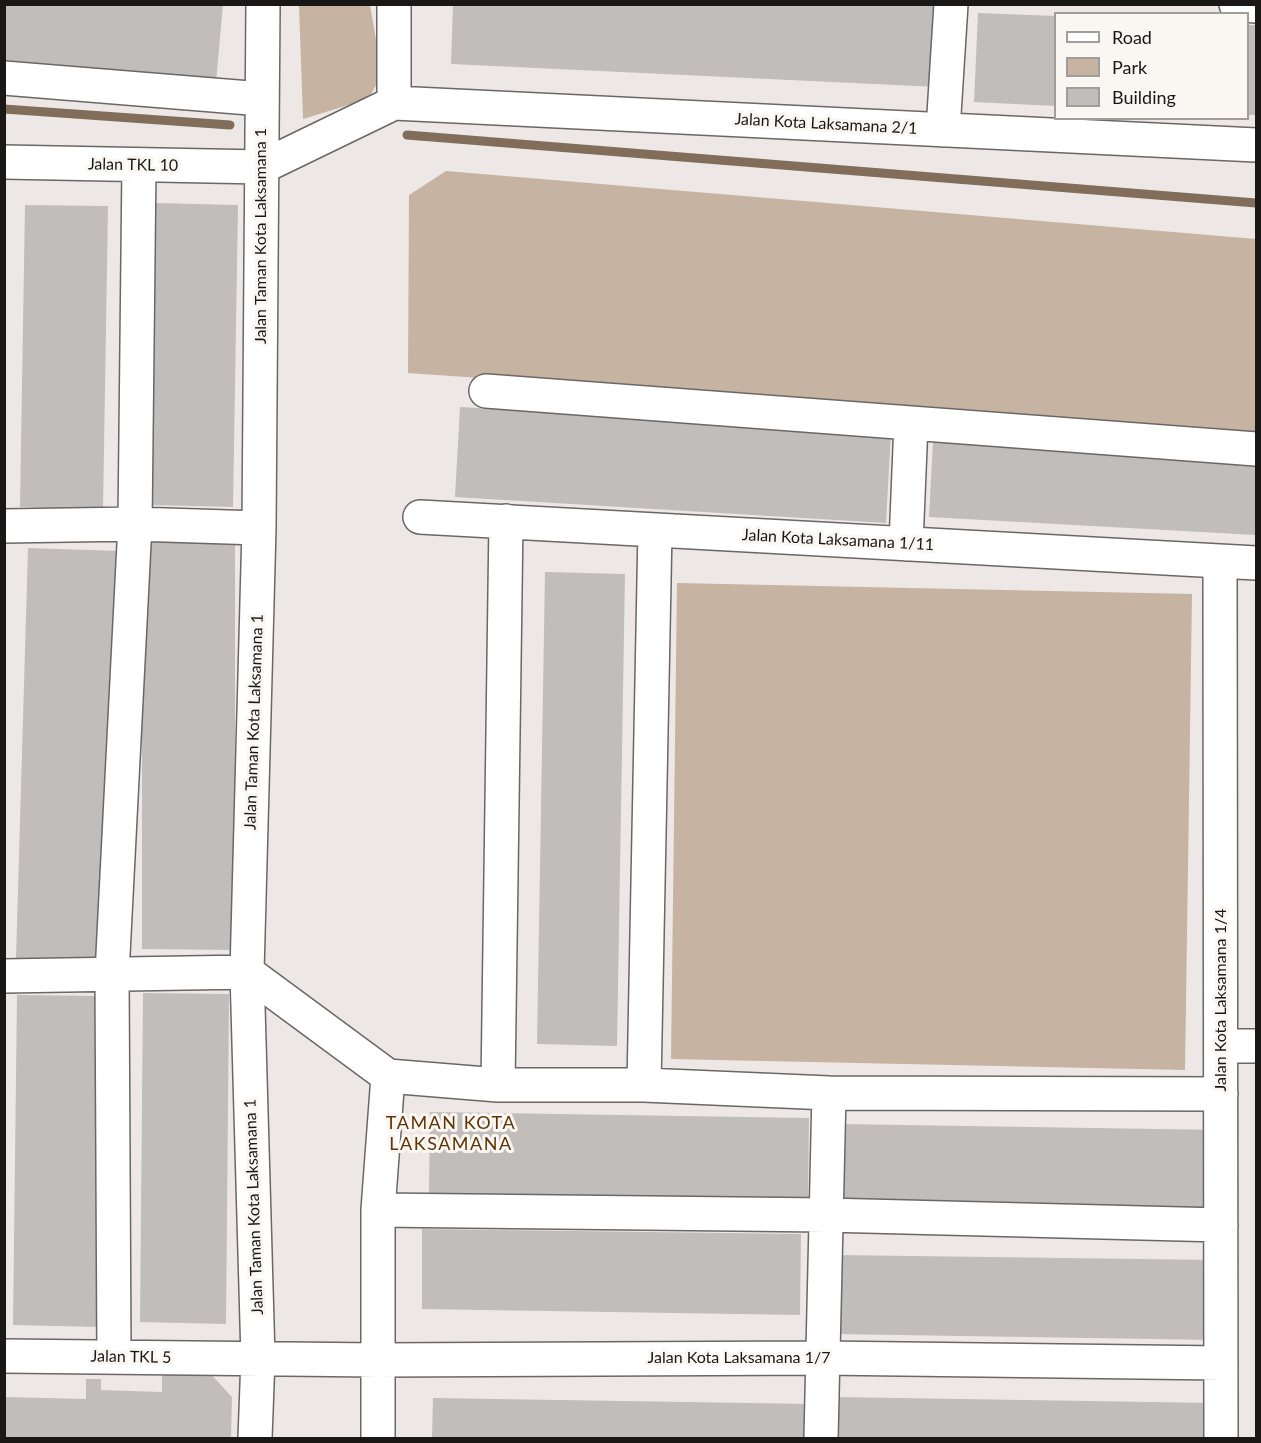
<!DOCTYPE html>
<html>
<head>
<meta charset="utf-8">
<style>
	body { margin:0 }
	#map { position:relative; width:1261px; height:1443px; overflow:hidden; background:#ede8e5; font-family:Lato,sans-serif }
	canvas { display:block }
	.frame { position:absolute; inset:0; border:6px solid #1a1817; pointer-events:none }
	.legend { position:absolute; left:1054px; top:12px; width:195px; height:108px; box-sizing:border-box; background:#faf6f2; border:2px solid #a09d9a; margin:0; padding:8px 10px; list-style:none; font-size:18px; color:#1a1817 }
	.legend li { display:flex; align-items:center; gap:12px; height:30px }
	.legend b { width:30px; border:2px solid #a09d9a }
</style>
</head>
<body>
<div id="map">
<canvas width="1261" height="1443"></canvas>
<div class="frame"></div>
<ul class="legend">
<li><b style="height:8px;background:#fff"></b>Road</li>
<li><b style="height:16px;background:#c6b3a2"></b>Park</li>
<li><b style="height:16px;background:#c1bdba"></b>Building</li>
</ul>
</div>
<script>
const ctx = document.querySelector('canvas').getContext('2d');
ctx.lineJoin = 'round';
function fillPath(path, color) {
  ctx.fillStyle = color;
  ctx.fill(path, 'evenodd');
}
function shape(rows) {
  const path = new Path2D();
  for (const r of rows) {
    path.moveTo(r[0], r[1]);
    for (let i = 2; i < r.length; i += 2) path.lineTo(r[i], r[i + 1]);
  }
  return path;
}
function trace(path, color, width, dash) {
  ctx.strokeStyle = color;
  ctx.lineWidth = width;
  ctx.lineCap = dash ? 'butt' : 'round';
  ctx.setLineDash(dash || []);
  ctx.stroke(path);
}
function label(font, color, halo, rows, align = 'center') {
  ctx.font = font + ' Lato,sans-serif';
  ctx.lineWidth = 6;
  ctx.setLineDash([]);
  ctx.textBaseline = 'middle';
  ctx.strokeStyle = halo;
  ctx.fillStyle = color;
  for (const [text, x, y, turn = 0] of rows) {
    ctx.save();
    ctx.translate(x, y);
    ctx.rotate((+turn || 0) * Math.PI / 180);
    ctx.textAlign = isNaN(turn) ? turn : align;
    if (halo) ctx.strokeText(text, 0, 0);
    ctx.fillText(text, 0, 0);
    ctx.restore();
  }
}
fillPath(shape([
	[299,5,370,5,382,75,368,99,303,119],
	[446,171,1256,239,1256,432,408,373,409,195],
	[677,583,1192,594,1185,1070,671,1059]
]), '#c6b3a2');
trace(shape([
	[4,109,230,125],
	[407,135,1256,203]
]), '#826d5a', 9);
fillPath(shape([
	[4,4,223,4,216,83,4,63],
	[453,4,941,4,938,87,451,64],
	[978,13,1056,16,1056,106,974,102],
	[1248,25,1256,25,1256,115,1248,115],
	[155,203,238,205,233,507,151,505],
	[25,205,108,206,103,509,20,507],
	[460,407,891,432,886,523,455,497],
	[933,442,1256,461,1256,535,929,517],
	[142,539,235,540,235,950,142,949],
	[28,548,121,551,109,961,16,958],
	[545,572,625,574,617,1046,537,1044],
	[143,993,229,994,226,1324,140,1322],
	[17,995,103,996,100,1327,13,1325],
	[430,1112,809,1118,808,1199,429,1193],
	[840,1124,1220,1130,1219,1210,840,1205],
	[422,1229,801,1234,800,1315,422,1309],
	[836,1255,1216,1260,1215,1340,836,1334],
	[162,1369,208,1371,232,1397,231,1438,5,1438,5,1397,86,1399,86,1379,101,1379,101,1390,162,1392],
	[835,1397,1213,1403,1213,1438,834,1438],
	[433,1398,811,1404,811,1438,432,1438]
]), '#c1bdba');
const minor = shape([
	[394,4,394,103],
	[1236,4,1256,6],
	[4,78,262,99],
	[943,130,951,4],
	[4,162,262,167,394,103,1256,145],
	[486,391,1256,449],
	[420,517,1256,563],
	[4,526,135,524,259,528],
	[906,544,911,423],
	[1220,561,1221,1438],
	[4,976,247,972,388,1076,498,1085,644,1085,829,1093,1221,1094],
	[1221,1046,1256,1046],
	[498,1085,506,521],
	[644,1085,655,530],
	[378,1210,826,1215,1221,1225],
	[4,1356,378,1360,823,1358,1221,1363],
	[114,1357,112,974,135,524,139,165],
	[255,1438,258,1358,247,972,259,528,263,4],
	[378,1438,378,1210,388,1076],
	[821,1438,829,1093]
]);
trace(minor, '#6b6764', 36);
trace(minor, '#fff', 33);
label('16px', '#1a1817', '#faf6f2', [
	["Jalan Kota Laksamana 2/1",826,124,3],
	["Jalan TKL 10",133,165,1],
	["Jalan Taman Kota Laksamana 1",261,236,-90],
	["Jalan Kota Laksamana 1/11",838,540,3],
	["Jalan Taman Kota Laksamana 1",254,722,-88],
	["Jalan Kota Laksamana 1/4",1221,1000,-90],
	["Jalan Taman Kota Laksamana 1",254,1207,-92],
	["Jalan TKL 5",131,1357,1],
	["Jalan Kota Laksamana 1/7",739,1358]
]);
ctx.letterSpacing = '1.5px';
label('18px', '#5e3508', '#faf6f2', [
	["TAMAN KOTA",451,1123],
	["LAKSAMANA",451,1144]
]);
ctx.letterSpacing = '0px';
</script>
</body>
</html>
